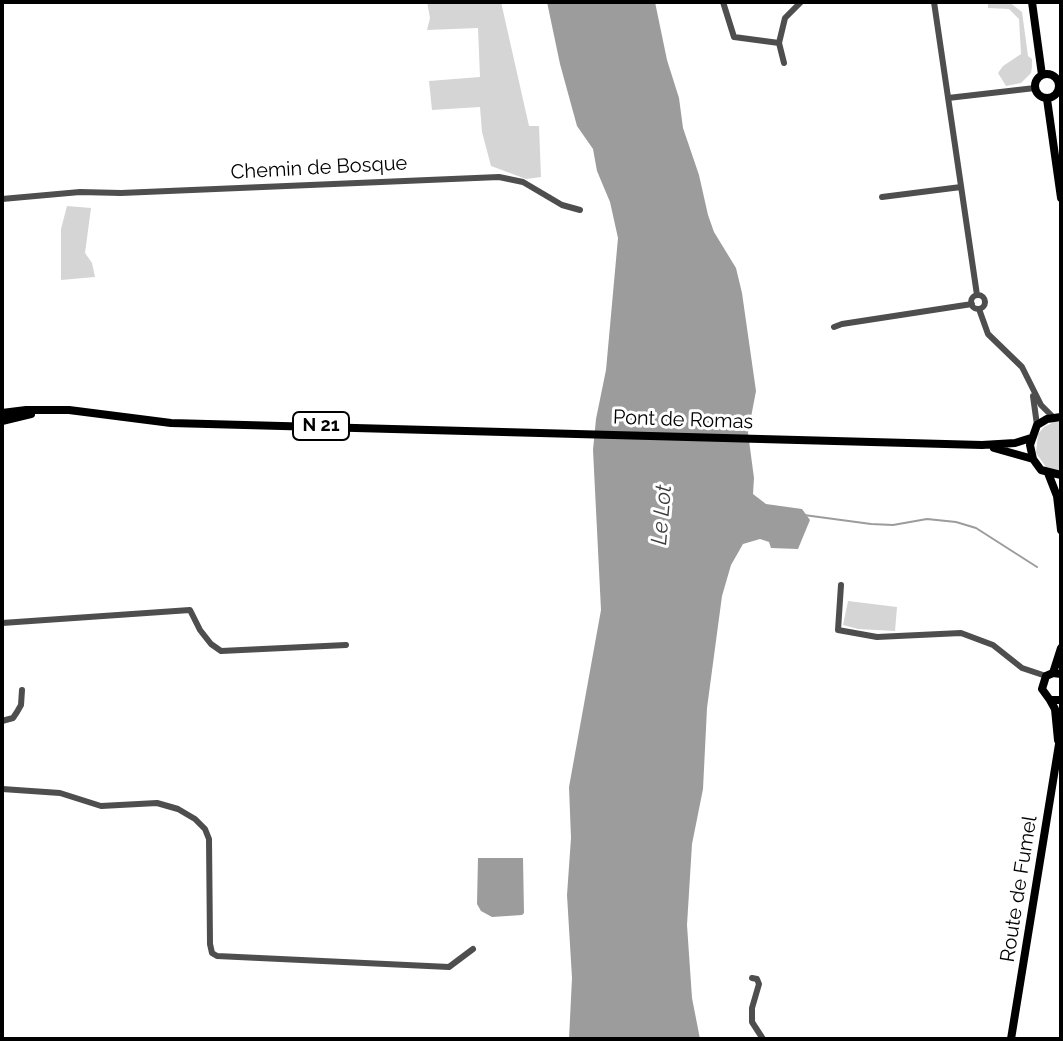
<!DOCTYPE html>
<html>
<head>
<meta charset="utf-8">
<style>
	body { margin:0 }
	#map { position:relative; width:1063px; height:1041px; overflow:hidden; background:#fff; font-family:Raleway,sans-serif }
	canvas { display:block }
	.frame { position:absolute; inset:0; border:4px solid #000; pointer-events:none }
</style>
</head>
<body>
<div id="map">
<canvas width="1063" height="1041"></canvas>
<div class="frame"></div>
</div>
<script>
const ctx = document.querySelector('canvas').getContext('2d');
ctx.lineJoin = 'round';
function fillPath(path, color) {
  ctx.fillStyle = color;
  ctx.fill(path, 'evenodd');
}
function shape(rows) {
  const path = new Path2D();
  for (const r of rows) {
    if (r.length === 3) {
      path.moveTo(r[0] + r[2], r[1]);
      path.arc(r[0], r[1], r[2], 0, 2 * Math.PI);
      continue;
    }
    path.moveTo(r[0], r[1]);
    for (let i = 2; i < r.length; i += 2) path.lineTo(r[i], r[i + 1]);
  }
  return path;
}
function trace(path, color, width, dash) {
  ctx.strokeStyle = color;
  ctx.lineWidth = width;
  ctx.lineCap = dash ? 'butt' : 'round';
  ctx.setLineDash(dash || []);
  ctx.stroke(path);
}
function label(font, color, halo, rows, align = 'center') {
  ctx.font = font + ' Raleway,sans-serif';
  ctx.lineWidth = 6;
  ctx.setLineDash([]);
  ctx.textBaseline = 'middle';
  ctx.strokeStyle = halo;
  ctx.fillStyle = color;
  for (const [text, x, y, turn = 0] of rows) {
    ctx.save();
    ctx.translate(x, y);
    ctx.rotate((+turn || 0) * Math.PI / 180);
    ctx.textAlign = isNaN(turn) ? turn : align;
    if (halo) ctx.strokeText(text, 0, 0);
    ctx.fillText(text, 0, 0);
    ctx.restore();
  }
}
fillPath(shape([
	[427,2,501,2,529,126,539,126,541,177,526,179,491,166,482,132,480,107,432,110,429,81,480,77,478,28,427,30,430,18],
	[988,2,1009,2,1022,12,1028,56,1032,59,1032,67,1031,73,1021,83,1006,86,998,73,1003,66,1021,54,1019,19,1009,9,988,8],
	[67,206,91,208,85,253,92,263,95,277,61,280,61,229],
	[1054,422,1061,422,1061,471,1046,467,1036,453,1038,434,1044,427],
	[848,601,897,607,895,631,858,629,843,625]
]), '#d5d5d5');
fillPath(shape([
	[547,2,655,2,667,60,679,98,683,128,699,175,708,215,714,232,736,268,742,293,756,391,748,433,754,478,753,494,766,504,802,509,810,520,798,549,771,548,769,542,760,539,743,544,731,565,722,596,707,708,703,789,692,844,687,925,692,998,700,1039,569,1039,572,978,567,895,571,838,569,787,601,610,593,450,596,419,606,370,618,238,610,202,597,171,593,149,577,126,560,64],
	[478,858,523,858,524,913,522,915,492,917,481,911,477,904]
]), '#9c9c9c');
trace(shape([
	[804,515,871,524,893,525,927,519,956,522,976,528,1037,567]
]), '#9c9c9c', 2);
trace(shape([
	[723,2,734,37,779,43],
	[934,2,977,295],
	[784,63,779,43,785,18,801,2],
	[1059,86,1061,86],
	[948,98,1035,88],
	[882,197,961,187],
	[2,199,80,192,121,193,499,177,523,182,562,205,580,210],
	[978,302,7],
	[979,309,988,334,1022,367,1041,405,1053,417],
	[834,327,842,324,972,304],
	[1033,396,1037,425],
	[841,585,838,630,877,637,961,633,993,645,1022,668,1046,676],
	[2,623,190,610,200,630,211,644,221,651,346,645],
	[2,721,13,718,17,712,21,705,22,690],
	[2,789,60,793,101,806,157,803,178,809,195,819,205,829,209,839,210,944,212,953,217,956,449,967,473,949],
	[752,978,757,979,759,984,752,1008,752,1022,763,1039]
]), '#4e4e4e', 6);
trace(shape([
	[1032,2,1042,75],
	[1047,86,12],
	[1047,99,1061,198],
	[2,413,26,410,69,410,171,423,982,445,1015,443,1031,438],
	[1061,417,1047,419,1037,425,1030,445,1033,459,1041,470,1061,475],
	[2,421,31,414],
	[994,448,1033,459],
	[1048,473,1057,496,1061,530],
	[1053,673,1061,648],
	[1061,674,1053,673,1046,676,1042,689,1050,700,1061,700],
	[1050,700,1055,709,1058,740],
	[1011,1039,1061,732]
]), '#000', 8);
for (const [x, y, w] of [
	[321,426,56]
]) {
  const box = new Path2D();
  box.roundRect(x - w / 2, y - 14, w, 28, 6);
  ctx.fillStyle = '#fff';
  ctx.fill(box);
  trace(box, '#000', 2);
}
label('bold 18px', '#000', null, [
	["N 21",321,426]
]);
label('20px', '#000', '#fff', [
	["Chemin de Bosque",319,168,-3],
	["Pont de Romas",683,420,2],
	["Route de Fumel",1019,889,-81]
]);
label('italic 22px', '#3d3d3d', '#fff', [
	["Le Lot",662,515,-85]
]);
</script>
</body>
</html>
